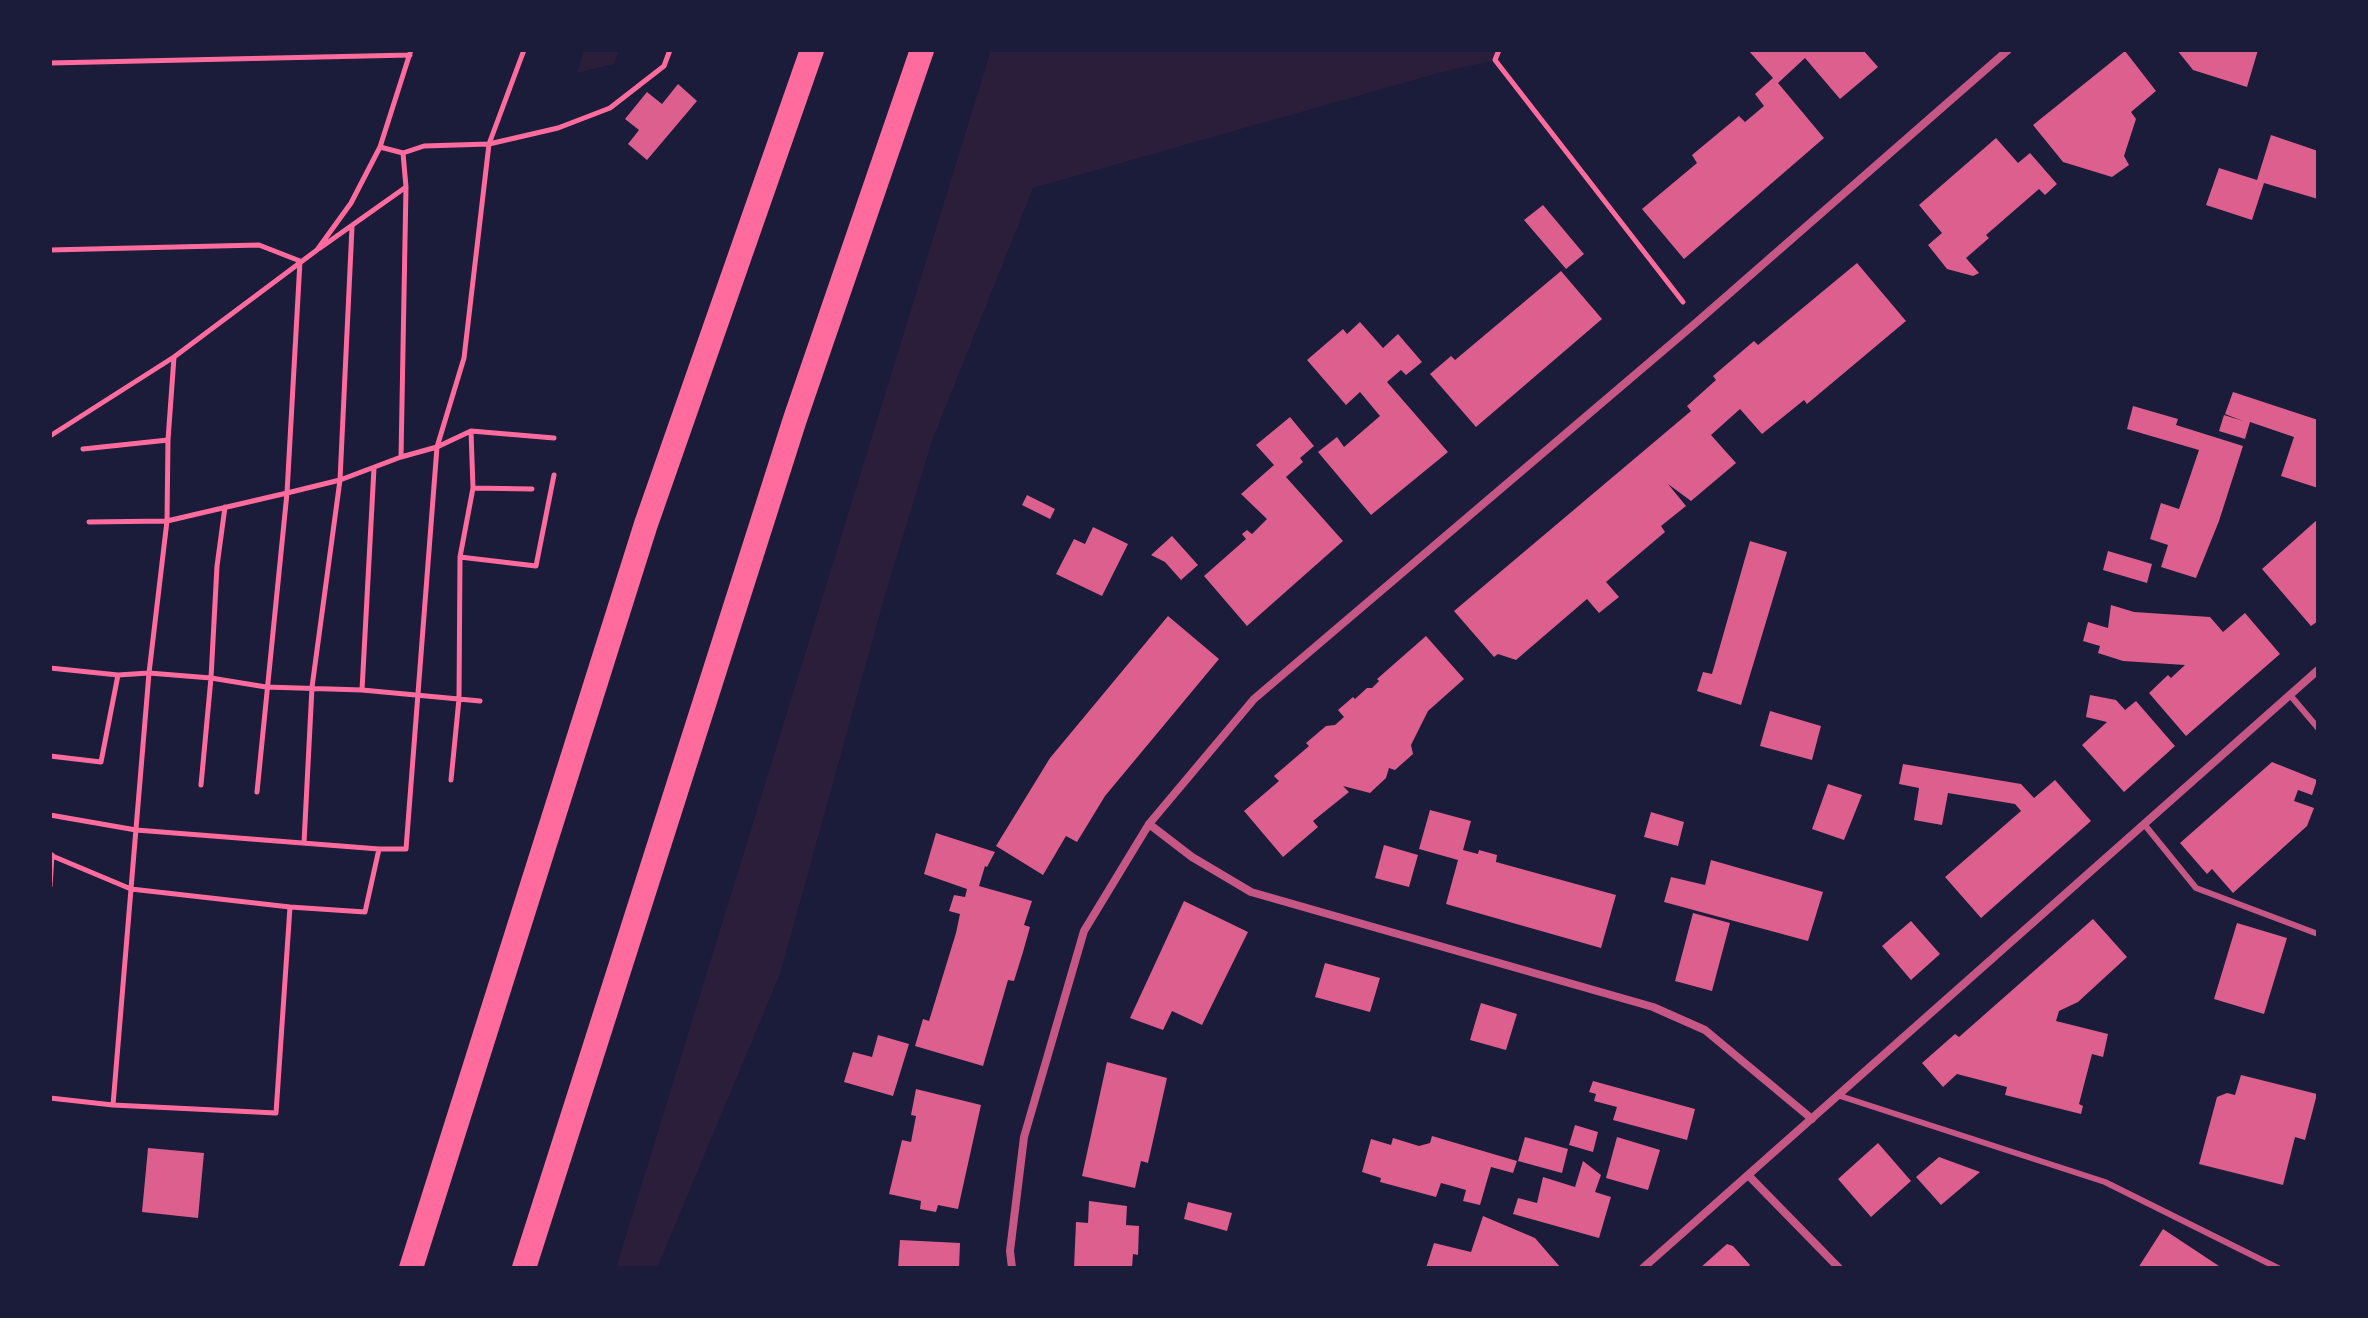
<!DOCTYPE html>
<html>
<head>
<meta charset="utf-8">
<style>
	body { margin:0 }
	#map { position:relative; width:2368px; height:1318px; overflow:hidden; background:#1b1b3a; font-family:"Fira Sans",sans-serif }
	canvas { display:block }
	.frame { position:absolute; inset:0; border:52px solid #1b1b3a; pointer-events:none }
</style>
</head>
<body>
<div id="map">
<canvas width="2368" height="1318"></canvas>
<div class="frame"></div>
</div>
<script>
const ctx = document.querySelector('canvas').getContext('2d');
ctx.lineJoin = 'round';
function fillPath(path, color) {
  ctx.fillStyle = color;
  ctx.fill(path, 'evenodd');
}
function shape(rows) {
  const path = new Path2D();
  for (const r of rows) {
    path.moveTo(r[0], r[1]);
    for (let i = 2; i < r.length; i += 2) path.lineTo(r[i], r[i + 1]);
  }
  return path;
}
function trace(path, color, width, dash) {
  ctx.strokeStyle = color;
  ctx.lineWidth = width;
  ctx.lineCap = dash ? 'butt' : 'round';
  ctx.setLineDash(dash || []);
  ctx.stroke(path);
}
fillPath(shape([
	[584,50,619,50,614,64,577,73],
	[991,50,1499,50,1495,60,1442,72,1033,188,932,441,885,595,780,974,657,1268,616,1268]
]), '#2a1e3b');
fillPath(shape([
	[1748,50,1863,50,1878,67,1840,99,1805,58,1778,83,1824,138,1684,259,1642,209,1697,163,1692,155,1739,116,1745,122,1764,106,1755,94,1773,78],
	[2177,50,2258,50,2247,87,2193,70],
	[2125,51,2156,91,2131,112,2136,119,2124,156,2129,165,2112,177,2063,162,2033,125],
	[678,84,697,101,647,160,628,144,639,130,625,119,647,92,662,104],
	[2271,135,2318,151,2318,199,2264,183,2252,220,2206,205,2219,168,2257,180],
	[1996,138,2018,163,2030,153,2057,184,2045,195,2039,189,1986,235,1989,238,1966,258,1979,273,1973,276,1947,269,1928,245,1942,233,1919,205],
	[1543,205,1584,254,1566,269,1524,220],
	[1857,263,1906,321,1807,404,1804,400,1762,434,1740,409,1711,435,1736,463,1691,501,1668,484,1686,506,1661,526,1665,532,1606,582,1619,597,1599,613,1587,599,1516,660,1498,654,1494,657,1454,611,1691,411,1687,406,1716,380,1713,376,1754,341,1758,345],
	[1561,271,1602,319,1476,427,1430,374,1451,356,1455,360],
	[1360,322,1383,348,1398,334,1422,362,1406,375,1401,370,1387,382,1448,452,1371,515,1318,452,1337,437,1344,447,1380,416,1360,392,1346,405,1307,360,1343,329,1347,334],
	[2233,392,2318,420,2318,488,2281,476,2294,437,2250,422,2245,439,2219,431,2224,415,2243,421,2225,414],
	[2133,406,2178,419,2176,425,2243,446,2219,521,2196,578,2161,567,2168,545,2150,539,2161,503,2179,509,2199,450,2127,429],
	[1290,417,1314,446,1300,458,1303,462,1286,477,1343,541,1247,626,1204,576,1246,539,1242,534,1247,530,1252,534,1267,519,1241,494,1274,465,1256,445],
	[1027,495,1055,509,1050,519,1022,505],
	[2318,519,2318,621,2311,626,2262,569],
	[1093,527,1128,544,1102,596,1056,574,1074,539,1085,544],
	[1172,536,1198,565,1181,580,1165,562,1151,555],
	[1750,541,1787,552,1741,705,1697,691,1703,672,1712,674],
	[2108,551,2152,564,2147,583,2103,570],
	[2111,605,2134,612,2210,617,2223,632,2245,613,2280,654,2186,736,2149,693,2168,675,2171,678,2185,665,2123,661,2098,653,2100,646,2083,641,2088,622,2108,628],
	[1168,616,1219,659,1105,796,1077,842,1066,836,1043,875,996,846,1050,758],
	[1426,636,1464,679,1428,711,1411,745,1413,754,1395,770,1389,768,1386,778,1370,793,1343,786,1349,792,1313,821,1318,827,1283,857,1244,811,1279,781,1274,776,1309,746,1306,743,1326,726,1335,725,1344,717,1338,710,1353,697,1355,699,1367,688,1372,688,1379,681,1377,679],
	[2090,695,2116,700,2125,710,2136,701,2175,746,2124,792,2082,745,2107,722,2086,717],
	[1770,711,1821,726,1812,760,1760,746],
	[2272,762,2317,780,2312,795,2298,790,2294,801,2314,808,2307,826,2233,893,2212,869,2207,874,2180,843],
	[1903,764,2021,784,2034,798,2055,780,2091,821,1981,918,1945,877,2021,811,2015,804,1948,793,1942,825,1914,820,1919,788,1899,784],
	[1828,784,1862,795,1844,840,1812,829],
	[1430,810,1471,821,1463,850,1478,854,1479,850,1497,855,1496,862,1616,895,1601,948,1446,904,1458,860,1419,849],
	[1651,812,1684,822,1678,846,1644,837],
	[936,833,995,852,987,867,985,866,979,886,1032,901,1024,925,1030,927,1023,952,1014,981,1008,980,983,1066,915,1046,923,1019,929,1021,956,933,960,914,949,911,954,895,965,897,967,889,924,874],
	[1384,845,1418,855,1409,887,1375,878],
	[1711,860,1823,892,1808,941,1664,902,1671,877,1705,885],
	[1184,901,1248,932,1202,1025,1172,1011,1163,1030,1130,1018],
	[1693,913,1730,923,1712,991,1675,981],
	[2093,919,2127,957,2078,1002,2059,1011,2056,1021,2108,1034,2103,1057,2092,1054,2079,1104,2083,1106,2081,1114,2005,1095,2007,1087,1957,1074,1943,1087,1922,1063,1955,1034,1959,1037],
	[1911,921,1940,954,1911,980,1882,946],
	[2237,923,2287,938,2264,1014,2214,999],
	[1325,963,1380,978,1370,1012,1315,997],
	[1481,1003,1517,1014,1506,1050,1470,1040],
	[878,1035,909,1044,893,1096,844,1082,853,1052,872,1057],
	[1107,1062,1167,1078,1148,1163,1141,1161,1135,1188,1082,1176],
	[2241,1075,2317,1094,2305,1140,2295,1137,2283,1185,2199,1164,2217,1097,2227,1093,2235,1095],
	[1593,1081,1695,1109,1687,1140,1613,1120,1617,1107,1594,1101,1596,1094,1589,1092],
	[916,1089,981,1105,958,1209,938,1205,936,1212,920,1209,921,1201,889,1194,902,1140,911,1142,916,1116,911,1115],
	[1575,1125,1598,1132,1593,1152,1569,1145],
	[1432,1136,1517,1161,1513,1173,1491,1167,1480,1205,1463,1201,1466,1190,1452,1186,1441,1183,1436,1197,1380,1182,1381,1178,1362,1172,1371,1139,1391,1145,1393,1138,1419,1146,1430,1143],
	[1525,1137,1568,1149,1562,1173,1518,1161],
	[1617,1137,1660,1150,1648,1190,1606,1178],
	[1878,1143,1911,1181,1871,1217,1838,1179],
	[148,1148,204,1153,198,1218,142,1212],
	[1939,1157,1980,1172,1941,1205,1916,1177],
	[1583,1161,1601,1175,1595,1192,1611,1197,1599,1238,1513,1214,1518,1198,1537,1203,1543,1177,1575,1187],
	[1089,1201,1127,1206,1126,1225,1139,1226,1138,1255,1133,1254,1132,1268,1074,1268,1076,1222,1088,1223],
	[1188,1202,1232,1213,1227,1231,1184,1219],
	[1483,1216,1535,1238,1561,1268,1426,1268,1434,1243,1471,1252],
	[2163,1229,2222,1268,2138,1268],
	[900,1240,960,1243,959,1268,898,1268],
	[1727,1244,1733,1246,1750,1265,1747,1268,1700,1268]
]), '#dd5f8e');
trace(shape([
	[1499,50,1495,60,1683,302],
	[50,63,410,55],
	[380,147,411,50],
	[320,248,406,187,403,153],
	[50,250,259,245,300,261,287,493,257,792],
	[50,436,174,357,317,250,351,203,380,147,403,153,424,146,489,144,558,128,610,108,664,66,670,50],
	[83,449,168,440],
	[401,457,406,187],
	[473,488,532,489],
	[89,522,167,521,287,493,340,480,401,457,437,447,471,431,554,438],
	[460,557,536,566,554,475],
	[50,668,118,675,149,673,211,678,266,687,362,690,480,701],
	[362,690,374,468],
	[50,756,101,762,118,675],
	[451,780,459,699,460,557,473,488,471,431],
	[201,785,211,678,217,566,225,507],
	[50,815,136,830,379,849,406,849,437,447,464,358,489,144,524,50],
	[304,843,312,687,340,480,352,227],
	[50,855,131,889,290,907,365,912,379,849],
	[50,886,52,855],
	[50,1098,113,1105,276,1113,290,907],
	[113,1105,149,673,167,521,168,440,174,357]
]), '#ff6b9d', 5);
trace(shape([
	[2290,695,2318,728],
	[2144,824,2196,888,2318,934],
	[1837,1095,2105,1182,2278,1268]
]), '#c65784', 6);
trace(shape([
	[1149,824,1192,857,1251,892,1653,1007,1705,1030,1812,1119],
	[1748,1175,1839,1268],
	[1012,1268,1010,1251,1024,1137,1084,931,1149,824,1254,699,1698,321,2008,50],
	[1643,1268,2318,670]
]), '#c65784', 8);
trace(shape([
	[411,1268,646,524,812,50],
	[524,1268,795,419,922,50]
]), '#ff6b9d', 24);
</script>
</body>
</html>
